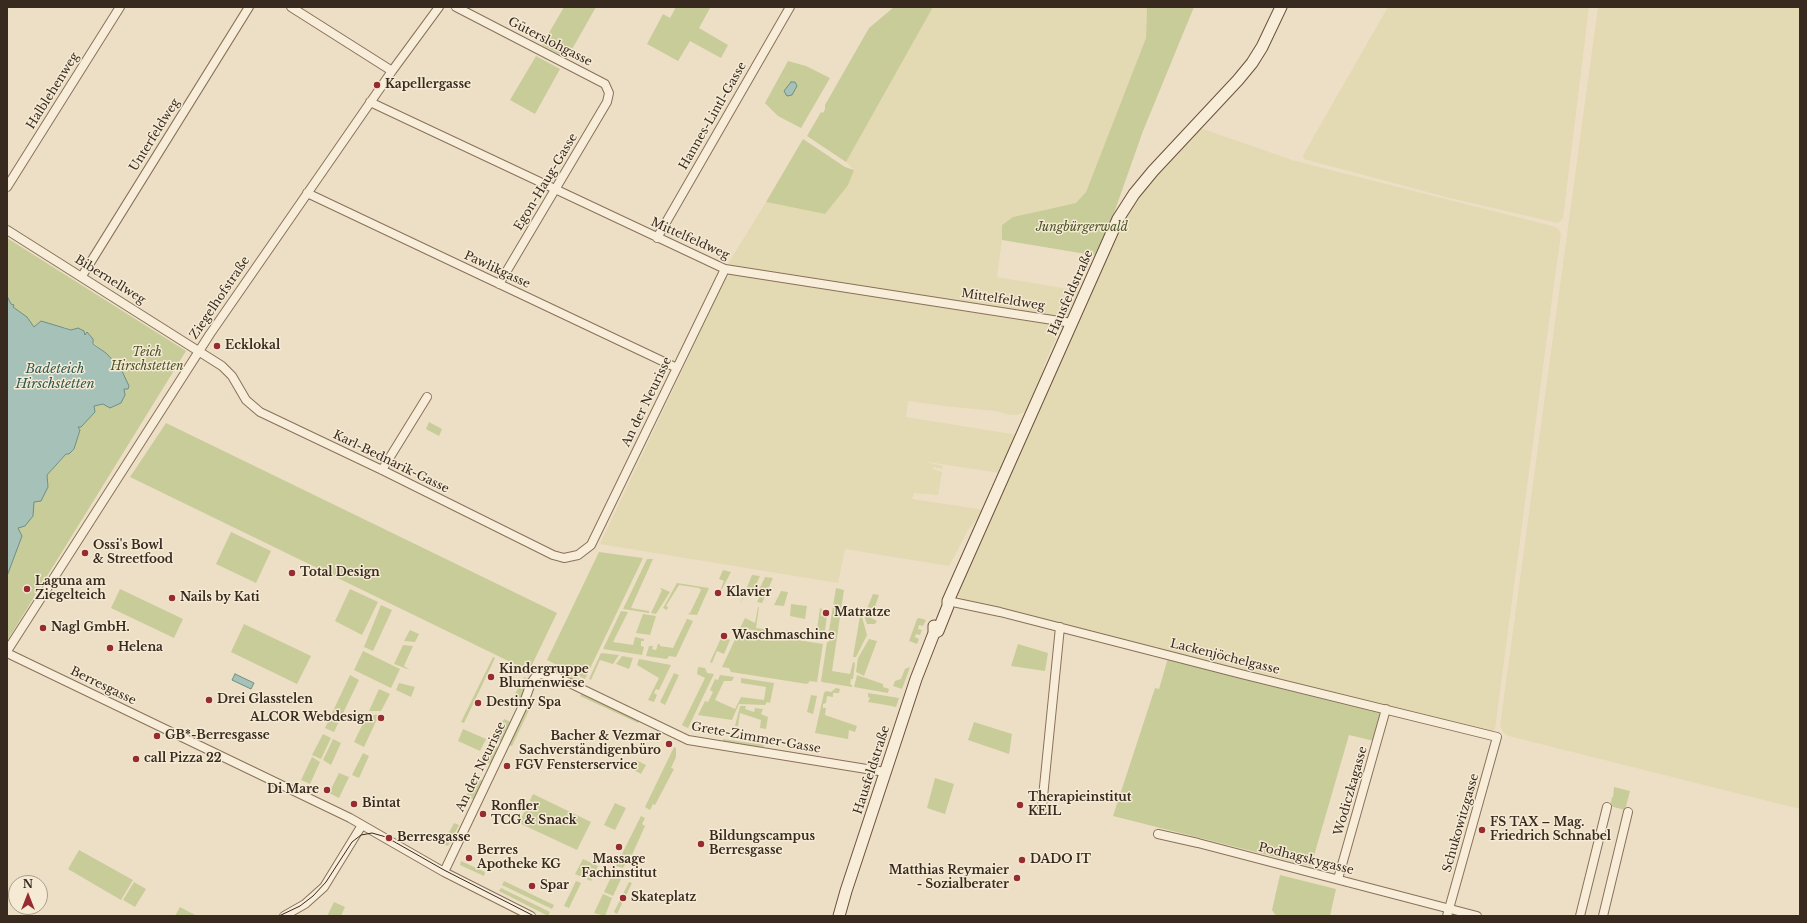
<!DOCTYPE html>
<html>
<head>
<meta charset="utf-8">
<style>
	body { margin:0 }
	#map { position:relative; width:1807px; height:923px; overflow:hidden; background:#eddfc5; font-family:"Libre Baskerville",serif }
	canvas { display:block }
	.frame { position:absolute; inset:0; border:8px solid #382a1f; pointer-events:none }
	.north { position:absolute; left:8px; top:875px; width:40px; height:40px; box-sizing:border-box; background:#f5ead4; border:1px solid #a99d8c; border-radius:50%; rotate:0deg; font-size:11px; font-weight:700; line-height:16px; text-align:center; color:#382a1f }
	.north::after { content:''; display:block; margin:auto; width:14px; height:18px; background:#962c32; clip-path:polygon(50% 0,100% 100%,50% 72%,0 100%) }
</style>
</head>
<body>
<div id="map">
<canvas width="1807" height="923"></canvas>
<div class="frame"></div>
<div class="north">N</div>
</div>
<script>
const ctx = document.querySelector('canvas').getContext('2d');
ctx.lineJoin = 'round';
function fillPath(path, color) {
  ctx.fillStyle = color;
  ctx.fill(path, 'evenodd');
}
function shape(rows) {
  const path = new Path2D();
  for (const r of rows) {
    path.moveTo(r[0], r[1]);
    for (let i = 2; i < r.length; i += 2) path.lineTo(r[i], r[i + 1]);
  }
  return path;
}
function trace(path, color, width, dash) {
  ctx.strokeStyle = color;
  ctx.lineWidth = width;
  ctx.lineCap = dash ? 'butt' : 'round';
  ctx.setLineDash(dash || []);
  ctx.stroke(path);
}
function label(font, color, halo, rows, align = 'center') {
  ctx.font = font + ' "Libre Baskerville",serif';
  ctx.lineWidth = 3;
  ctx.setLineDash([]);
  ctx.textBaseline = 'middle';
  ctx.strokeStyle = halo;
  ctx.fillStyle = color;
  for (const [text, x, y, turn = 0] of rows) {
    ctx.save();
    ctx.translate(x, y);
    ctx.rotate((+turn || 0) * Math.PI / 180);
    ctx.textAlign = isNaN(turn) ? turn : align;
    if (halo) ctx.strokeText(text, 0, 0);
    ctx.fillText(text, 0, 0);
    ctx.restore();
  }
}
fillPath(shape([
	[933,7,1147,7,1146,38,1086,192,1076,203,1013,217,1002,225,1002,240,997,277,1081,291,1072,323,725,269,766,202,825,214,854,170,846,162],
	[1388,7,1589,7,1563,218,1558,223,1450,198,1304,159,1303,156,1314,136],
	[1598,7,1800,7,1800,809,1509,736,1503,732,1500,726],
	[1203,129,1295,161,1556,227,1559,230,1561,234,1555,276,1495,729,1491,732,964,600,957,595,957,590,1123,217,1139,193,1196,130],
	[732,274,1058,326,1059,331,1044,365,1043,374,1026,411,1017,415,1011,415,996,411,952,407,908,401,906,417,1018,435,1000,473,921,461,943,466,942,469,933,467,933,469,942,472,938,495,914,493,912,499,984,510,968,530,949,566,845,549,838,583,600,544,726,278]
]), '#e3d9b2');
fillPath(shape([
	[564,7,596,7,567,58,542,45],
	[676,7,710,8,699,28,728,45,721,58,690,41,678,61,647,44,663,14,670,18],
	[894,7,933,7,846,162,807,136,821,112,823,113,825,109,825,105,869,28],
	[1147,7,1194,7,1143,131,1114,213,1113,223,1098,256,1002,240,1002,225,1013,217,1076,203,1086,192,1146,38],
	[536,56,560,69,535,114,510,100],
	[788,61,806,66,830,78,801,128,778,116,765,103],
	[803,139,845,167,854,170,848,185,825,214,766,202],
	[7,238,186,351,7,641,7,576,22,536,18,528,34,502,48,487,47,475,66,454,74,449,80,430,77,427,93,406,103,404,124,389,128,389,106,353,85,336,64,327,55,327,41,322,34,327,27,317,12,307,7,296],
	[429,422,442,429,439,436,426,429],
	[166,423,557,613,529,671,130,477],
	[231,532,271,551,256,583,216,564],
	[599,552,643,558,585,679,547,660],
	[647,559,653,559,631,608,649,611,649,613,623,609],
	[723,570,731,572,720,593,719,593,724,581,719,579],
	[752,575,760,576,752,593,747,591,740,604],
	[765,577,773,578,762,603,757,602,760,596,757,594],
	[677,583,709,588,697,615,687,614,690,613,701,590,699,588,679,585,666,606,668,607,667,610,663,608],
	[661,588,670,592,656,614,651,613,662,590,660,589],
	[836,588,844,590,832,671,850,674,853,662,855,663,853,679,851,679,850,684,852,685,852,687,822,682,821,681,827,642,829,642,830,637,828,637],
	[120,589,183,619,174,638,111,608],
	[350,589,378,602,362,635,335,621],
	[781,591,788,592,784,606,774,605],
	[873,594,879,595,871,618,877,621,875,624,867,624,864,616],
	[791,604,807,606,805,619,790,616],
	[381,605,392,610,373,651,364,647],
	[758,607,759,607,756,628,784,632,783,635,740,628,745,618,755,623],
	[820,608,822,609,821,616,827,617,824,636,818,635,817,640,802,638,802,635,816,637],
	[621,611,628,612,613,642,633,645,635,637,644,639,644,641,641,641,641,646,644,647,642,655,603,649],
	[643,614,656,616,650,635,636,633],
	[860,616,862,617,867,635,856,657,853,657],
	[685,618,693,621,676,657,669,656,667,659,646,656,649,646,653,646,652,649,656,650,658,644,660,644,660,646,673,648,687,619],
	[919,618,926,620,923,626,919,625,918,629,922,630,920,635,916,634,915,637,919,639,917,644,909,641,917,619],
	[244,624,311,656,297,684,231,652],
	[410,630,419,634,415,642,404,641],
	[739,631,823,644,817,682,810,681,807,684,731,672,729,668,722,667],
	[722,636,730,640,724,654,717,651,712,663,710,662],
	[869,639,877,641,864,676,856,672,858,658],
	[1018,644,1048,653,1045,671,1011,666],
	[403,645,413,646,404,666,410,670,394,664],
	[363,651,400,669,391,688,354,670],
	[601,653,619,655,613,664,600,660,591,680,589,679],
	[622,656,633,658,629,669,616,664],
	[493,657,495,658,464,723,461,722],
	[1168,658,1382,711,1374,741,1349,735,1311,866,1113,816,1155,688,1159,689],
	[639,659,671,665,659,690,656,689,654,693,657,695,654,702,648,700,659,678,637,665],
	[553,667,584,681,582,684,552,670],
	[698,667,705,668,707,673,714,674,688,728,682,725,705,678,697,674],
	[910,667,902,689,893,686,895,681,901,679,905,669],
	[674,673,679,675,665,705,660,702],
	[350,675,359,680,334,732,325,728],
	[720,675,734,677,732,681,724,681,715,700,735,709,741,697,764,700,766,687,741,683,741,678,774,683,770,703,767,702,765,705,739,704,732,720,698,715,705,701,708,702,713,692,710,690,715,679,718,680],
	[857,675,883,684,883,687,889,689,888,693,854,687],
	[524,677,529,679,519,706,511,702],
	[399,683,415,687,411,697,396,690],
	[836,688,840,689,839,693,833,693,833,697,827,696,826,703,823,704,823,708,826,708,825,715,857,726,855,732,849,730,848,739,815,733,824,693,826,691,831,692],
	[379,689,390,694,381,711,369,711],
	[582,693,640,720,638,723,580,696],
	[868,693,899,698,896,707,886,705,868,702,870,698,868,697],
	[811,695,817,696,813,714,807,712],
	[529,702,532,704,512,746,508,745],
	[740,706,746,706,745,709,754,712,755,708,763,709,761,714,768,717,766,729,760,728,761,720,740,713,738,726,735,726],
	[367,715,379,715,364,747,354,742],
	[504,719,511,722,502,742,494,738],
	[974,722,1012,734,1009,754,968,740],
	[463,729,486,739,480,751,458,741],
	[323,734,331,738,321,759,312,755],
	[333,739,341,743,331,765,323,760],
	[723,739,764,745,763,749,723,743],
	[492,743,498,748,491,764,483,761],
	[674,747,676,748,676,757,671,768,674,769,655,805,653,804,650,810,645,807],
	[363,753,369,756,359,778,352,775],
	[312,757,320,762,310,784,301,780],
	[636,760,646,765,641,774,632,769],
	[339,773,349,777,339,798,329,793],
	[476,777,483,781,474,800,466,796],
	[935,778,954,784,945,814,927,808],
	[1614,787,1630,791,1625,810,1610,806,1612,797,1613,797],
	[533,794,591,822,577,850,519,823],
	[615,803,626,808,615,830,604,825],
	[641,816,645,818,642,824,645,826,632,855,630,854,623,868,616,866],
	[454,823,459,825,448,846,443,844],
	[79,850,133,880,121,900,68,869],
	[583,859,598,866,591,881,575,874],
	[461,861,485,872,484,876,460,865],
	[613,873,621,879,613,896,604,892],
	[1280,875,1336,889,1330,916,1276,916,1272,910],
	[504,881,554,905,552,909,502,885],
	[576,881,581,883,569,908,564,906],
	[134,882,146,889,135,907,123,900],
	[629,882,632,883,617,914,614,912],
	[501,888,550,912,548,916,499,891],
	[603,894,612,898,605,916,594,913],
	[334,902,345,907,341,916,327,916],
	[180,907,197,916,175,916]
]), '#c8cc99');
const water = shape([
	[791,82,795,82,797,86,792,95,787,96,784,91,791,82],
	[7,296,11,304,14,305,13,307,27,317,34,327,41,321,71,330,78,328,84,331,85,335,87,332,93,339,93,344,106,353,121,369,129,386,128,389,124,389,125,395,121,403,110,408,103,404,94,406,95,412,81,427,78,427,80,430,74,449,69,454,66,454,47,475,48,487,41,501,34,502,33,516,25,526,18,528,22,536,7,576,7,296],
	[235,674,254,683,251,689,232,680,235,674]
]);
fillPath(water, '#a6c1b8');
trace(water, '#6d8f85', 1);
const street = shape([
	[291,7,392,71],
	[456,7,605,84,609,93,607,102,499,284],
	[370,102,725,269,1072,323],
	[7,187,120,7],
	[307,193,677,368],
	[7,230,222,366,232,376,246,400,260,412,382,470,553,555,564,558,578,555,591,545,725,269],
	[657,238,790,7],
	[82,276,249,7],
	[382,470,427,397],
	[948,601,1000,612,1241,674,1497,737,1447,916],
	[7,651,210,334,392,71,439,7],
	[7,653,350,818,444,872,531,916],
	[1042,807,1060,627],
	[1158,834,1198,843,1477,916],
	[444,872,522,708,531,683,536,676,541,674,559,678,688,740,885,772],
	[1338,879,1386,709],
	[284,916,305,904,324,887,362,825],
	[1580,916,1607,807],
	[1603,916,1628,812]
]);
const secondary = shape([
	[934,633,938,631,948,606,948,601,1118,219,1134,194,1153,171,1238,80,1252,63,1262,47,1281,7],
	[839,916,846,891,889,761,916,679,934,633,934,626]
]);
trace(street, '#88715b', 10);
trace(secondary, '#6a523e', 13);
trace(street, '#f8edd8', 8);
trace(secondary, '#f8edd8', 11);
trace(shape([
	[279,916,300,906,313,896,326,882,352,842,361,835,372,833,386,837,444,870,534,916]
]), '#382a1f', 1);
for (const [x, y, r, color] of [
	[377,85,4,"#962c32"],
	[217,346,4,"#962c32"],
	[85,553,4,"#962c32"],
	[292,573,4,"#962c32"],
	[27,589,4,"#962c32"],
	[718,593,4,"#962c32"],
	[172,598,4,"#962c32"],
	[826,613,4,"#962c32"],
	[43,628,4,"#962c32"],
	[724,636,4,"#962c32"],
	[110,648,4,"#962c32"],
	[491,677,4,"#962c32"],
	[209,700,4,"#962c32"],
	[478,703,4,"#962c32"],
	[381,718,4,"#962c32"],
	[157,736,4,"#962c32"],
	[669,744,4,"#962c32"],
	[136,759,4,"#962c32"],
	[507,766,4,"#962c32"],
	[327,790,4,"#962c32"],
	[354,804,4,"#962c32"],
	[1020,805,4,"#962c32"],
	[483,814,4,"#962c32"],
	[1482,830,4,"#962c32"],
	[389,838,4,"#962c32"],
	[701,844,4,"#962c32"],
	[619,847,4,"#962c32"],
	[469,858,4,"#962c32"],
	[1022,860,4,"#962c32"],
	[1017,878,4,"#962c32"],
	[532,886,4,"#962c32"],
	[623,898,4,"#962c32"]
]) {
  const dot = new Path2D();
  dot.arc(x, y, r, 0, 2 * Math.PI);
  ctx.fillStyle = color;
  ctx.fill(dot);
  trace(dot, '#f5ead4', 1.5);
}
label('12px', '#382a1f', '#f5ead4', [
	["Güterslohgasse",550,42,27],
	["Halblehenweg",53,91,-58],
	["Hannes-Lintl-Gasse",713,116,-60],
	["Unterfeldweg",155,135,-58],
	["Egon-Haug-Gasse",546,182,-59],
	["Mittelfeldweg",690,239,24],
	["Pawlikgasse",497,270,25],
	["Bibernellweg",110,280,32],
	["Hausfeldstraße",1071,293,-66],
	["Ziegelhofstraße",220,298,-56],
	["Mittelfeldweg",1003,300,9],
	["An der Neurisse",647,402,-64],
	["Karl-Bednarik-Gasse",391,462,26],
	["Lackenjöchelgasse",1225,657,14],
	["Berresgasse",103,686,26],
	["Grete-Zimmer-Gasse",756,738,10],
	["An der Neurisse",481,767,-64],
	["Hausfeldstraße",872,770,-72],
	["Wodiczkagasse",1351,791,-74],
	["Schukowitzgasse",1461,823,-74],
	["Podhagskygasse",1306,859,14]
]);
label('bold 12px', '#382a1f', '#f5ead4', [
	["Kapellergasse",385,85],
	["Ecklokal",225,346],
	["Ossi's Bowl",93,546],
	["& Streetfood",93,560],
	["Total Design",300,573],
	["Laguna am",35,582],
	["Ziegelteich",35,596],
	["Klavier",726,593],
	["Nails by Kati",180,598],
	["Matratze",834,613],
	["Nagl GmbH.",51,628],
	["Waschmaschine",732,636],
	["Helena",118,648],
	["Kindergruppe",499,670],
	["Blumenwiese",499,684],
	["Drei Glasstelen",217,700],
	["Destiny Spa",486,703],
	["ALCOR Webdesign",373,718,"right"],
	["GB*-Berresgasse",165,736],
	["Bacher & Vezmar",661,737,"right"],
	["Sachverständigenbüro",661,751,"right"],
	["call Pizza 22",144,759],
	["FGV Fensterservice",515,766],
	["Di Mare",319,790,"right"],
	["Therapieinstitut",1028,798],
	["KEIL",1028,812],
	["Bintat",362,804],
	["Ronfler",491,807],
	["TCG & Snack",491,821],
	["FS TAX – Mag.",1490,823],
	["Friedrich Schnabel",1490,837],
	["Bildungscampus",709,837],
	["Berresgasse",709,851],
	["Berresgasse",397,838],
	["Berres",477,851],
	["Apotheke KG",477,865],
	["Massage",619,860,"center"],
	["Fachinstitut",619,874,"center"],
	["DADO IT",1030,860],
	["Matthias Reymaier",1009,871,"right"],
	["- Sozialberater",1009,885,"right"],
	["Spar",540,886],
	["Skateplatz",631,898]
], 'left');
label('italic 12px', '#4b5426', '#f5ead4', [
	["Jungbürgerwald",1082,228],
	["Teich",147,353],
	["Hirschstetten",147,367]
]);
label('italic 13px', '#2e5853', '#f5ead4', [
	["Badeteich",55,369],
	["Hirschstetten",55,384]
]);
</script>
</body>
</html>
